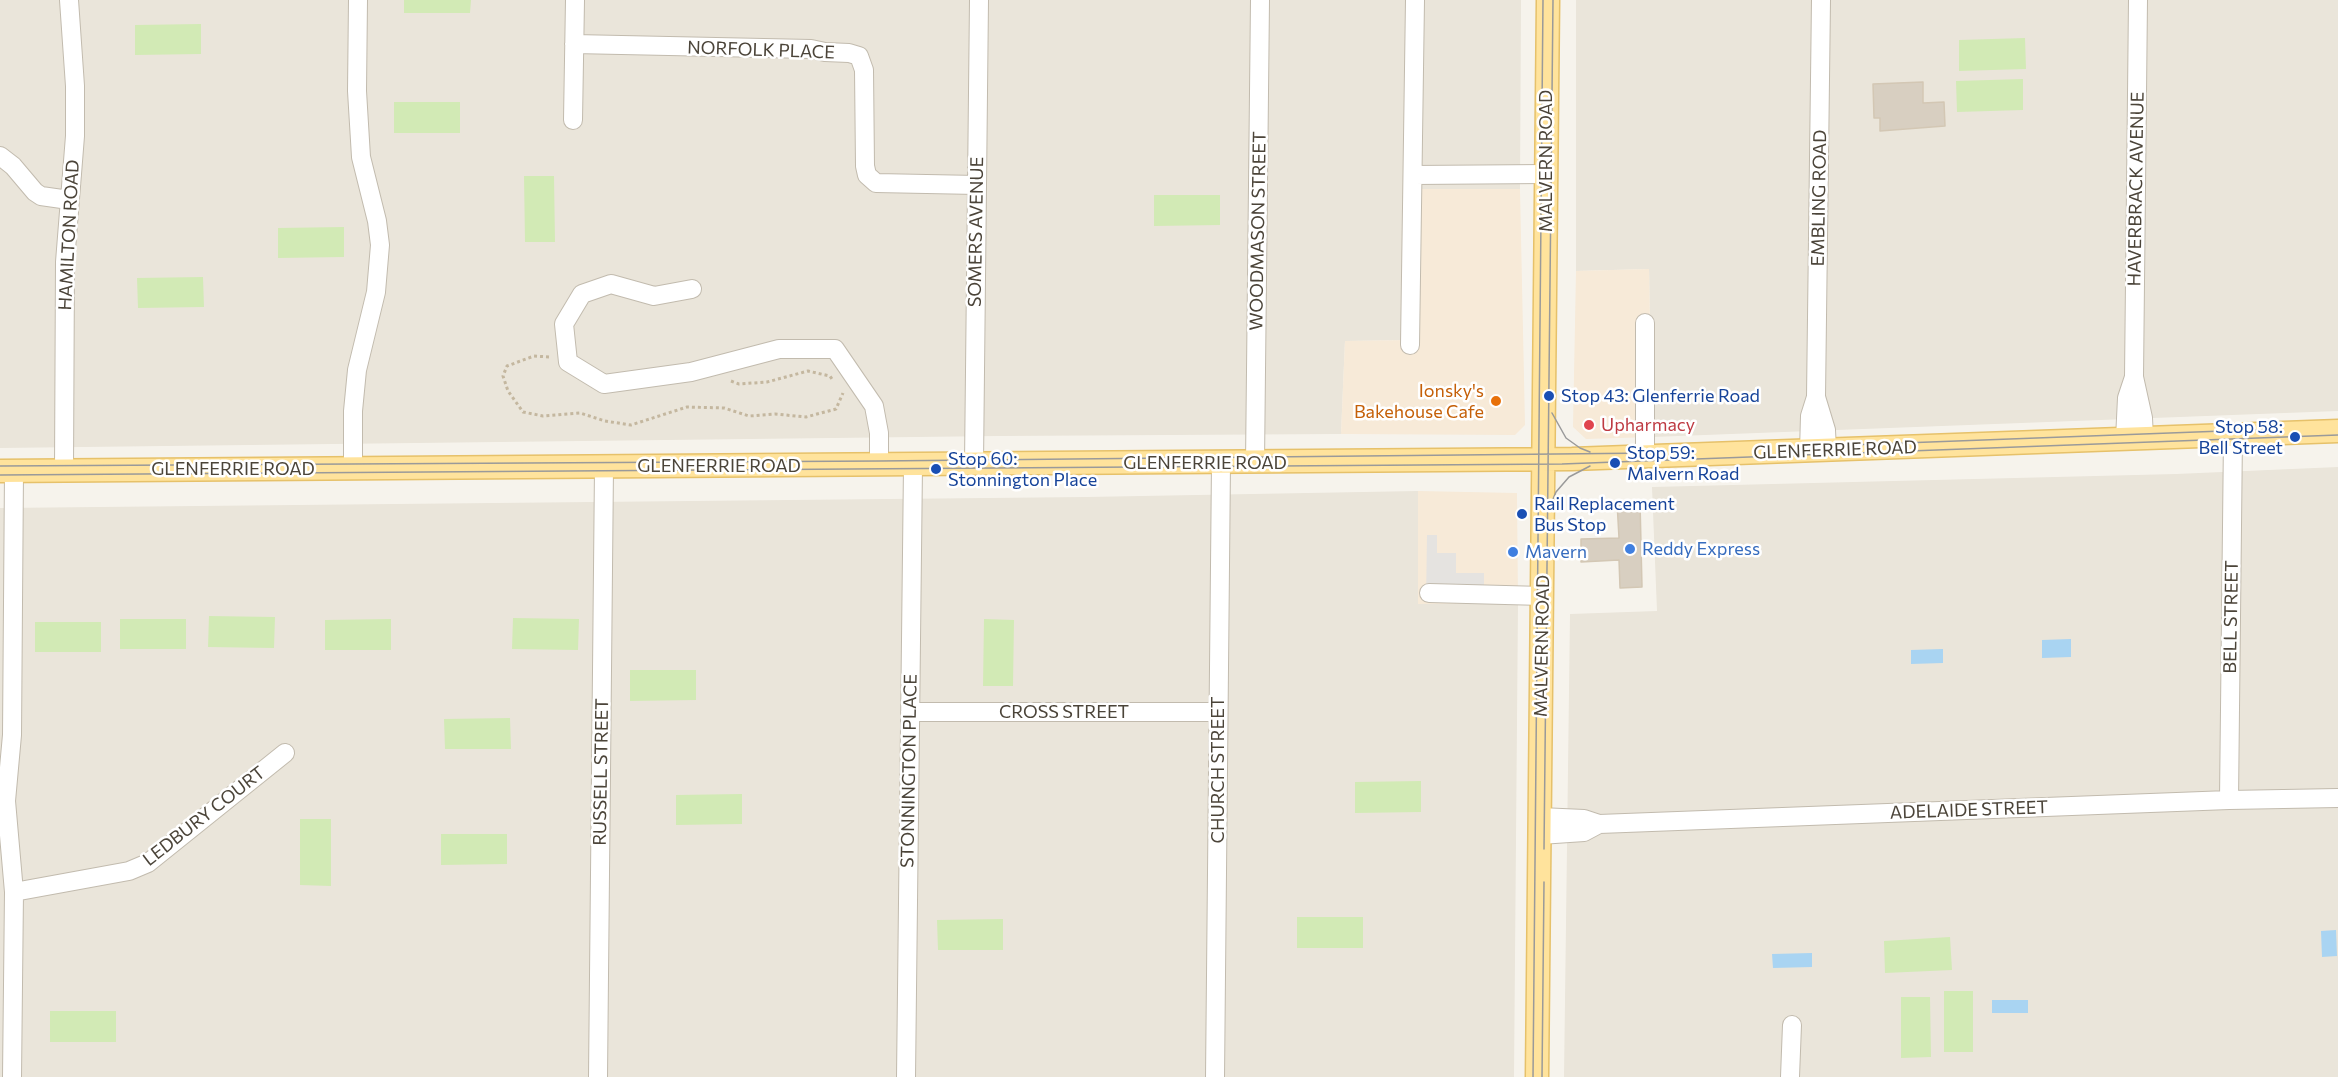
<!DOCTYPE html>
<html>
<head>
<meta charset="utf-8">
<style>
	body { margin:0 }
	canvas { display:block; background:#f6f3ec }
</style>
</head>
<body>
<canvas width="2338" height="1077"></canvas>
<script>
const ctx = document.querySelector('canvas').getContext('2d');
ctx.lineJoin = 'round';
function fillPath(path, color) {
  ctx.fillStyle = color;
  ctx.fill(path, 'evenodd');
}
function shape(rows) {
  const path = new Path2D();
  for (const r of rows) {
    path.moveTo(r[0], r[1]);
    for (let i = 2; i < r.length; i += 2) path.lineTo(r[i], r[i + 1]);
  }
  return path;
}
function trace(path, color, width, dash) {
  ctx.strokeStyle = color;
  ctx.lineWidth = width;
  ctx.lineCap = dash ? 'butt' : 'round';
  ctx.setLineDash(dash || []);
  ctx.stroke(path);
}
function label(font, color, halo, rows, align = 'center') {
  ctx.font = font + ' Commissioner,sans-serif';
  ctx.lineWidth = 5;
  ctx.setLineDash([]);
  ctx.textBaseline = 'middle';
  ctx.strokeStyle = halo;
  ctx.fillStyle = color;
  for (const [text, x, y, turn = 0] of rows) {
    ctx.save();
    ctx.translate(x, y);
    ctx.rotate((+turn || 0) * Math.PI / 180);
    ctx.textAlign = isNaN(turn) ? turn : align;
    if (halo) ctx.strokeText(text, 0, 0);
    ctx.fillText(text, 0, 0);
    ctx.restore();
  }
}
fillPath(shape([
	[0,0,1521,0,1520,189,1411,189,1411,340,1345,341,1341,434,999,436,0,448],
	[1576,0,2338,0,2338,411,1652,437,1649,269,1576,271],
	[2338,467,2338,1077,1564,1077,1570,614,1657,611,1652,487,2176,474],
	[1418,491,1418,603,1518,603,1514,1077,0,1077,0,508,1086,497]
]), '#eae5da');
fillPath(shape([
	[1411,189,1520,189,1525,425,1515,435,1341,434,1345,341,1411,340],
	[1649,269,1652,437,1586,439,1573,427,1576,271],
	[1418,491,1517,493,1518,603,1418,604]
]), '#f7ead8');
fillPath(shape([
	[404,0,471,0,470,13,404,13],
	[201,24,201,54,135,55,135,25],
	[2025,38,2026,69,1959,71,1959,40],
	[2023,79,2023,110,1957,112,1956,81],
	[394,102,460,102,460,133,394,133],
	[524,176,554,176,555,242,525,242],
	[1154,195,1220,195,1220,225,1154,226],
	[344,227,344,257,278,258,278,228],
	[203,277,204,307,138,308,137,278],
	[209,616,275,617,274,648,208,647],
	[513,618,579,619,578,650,512,649],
	[120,619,186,619,186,649,120,649],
	[391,619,391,650,325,650,325,620],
	[984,619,1014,620,1013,686,983,686],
	[35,622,101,622,101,652,35,652],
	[630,670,696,670,696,700,630,701],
	[510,718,511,749,445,749,444,719],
	[1421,781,1421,812,1355,813,1355,782],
	[742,794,742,824,676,825,676,795],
	[300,819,331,819,331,886,300,885],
	[441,834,507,834,507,864,441,865],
	[1297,917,1363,917,1363,948,1297,948],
	[1003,919,1003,950,938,950,937,920],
	[1950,937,1952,970,1885,973,1884,941],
	[1944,991,1973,991,1973,1052,1944,1052],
	[1901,997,1930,997,1931,1057,1901,1058],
	[50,1011,116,1011,116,1042,50,1042]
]), '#d2eab5');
fillPath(shape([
	[1427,535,1437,535,1437,553,1456,553,1456,573,1484,573,1484,601,1426,601]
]), '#e5e3e0');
fillPath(shape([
	[2071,639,2071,657,2042,658,2042,640],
	[1943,649,1943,663,1911,664,1911,650],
	[2336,930,2337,956,2322,957,2321,931],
	[1812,953,1812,967,1773,968,1772,954],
	[1992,1000,2028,1000,2028,1013,1992,1013]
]), '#a9d4f2');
const building = shape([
	[1923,82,1923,103,1944,102,1945,126,1880,131,1880,118,1874,118,1873,84,1923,82],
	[1640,501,1642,587,1620,588,1619,560,1581,562,1581,539,1619,538,1617,502,1640,501]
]);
fillPath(building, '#d8cfc1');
trace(building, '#d3c7b4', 1.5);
const minor = shape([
	[2138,0,2134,377,2143,418,2144,438],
	[574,44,811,49,825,52,849,53,859,56,864,70,865,166,867,175,876,183,977,185],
	[573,120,575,0],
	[0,156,13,166,35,192,41,196,69,200],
	[1413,175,1546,174],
	[692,289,654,296,611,284,582,294,564,324,568,362,604,384,691,372,779,349,835,349,874,406,879,433,879,465],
	[1645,323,1645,458],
	[1410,345,1415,0],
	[1816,397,1826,430,1827,451],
	[2125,439,2127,398,2134,377],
	[1809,451,1810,416,1816,397,1821,0],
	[1255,463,1260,0],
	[974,464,979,0],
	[353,468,353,411,357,370,376,292,380,245,377,221,361,157,357,91,358,0],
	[64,470,65,262,75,136,75,86,69,0],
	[1429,593,1543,596],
	[910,712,1218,712],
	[2229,800,2233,435],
	[1540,817,1584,819,1599,824,2229,800,2338,798],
	[1540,835,1584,832,1599,824],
	[14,892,129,871,148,863,285,753],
	[12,1077,14,892,6,801,12,735,14,471],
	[598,1077,604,467],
	[906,1077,913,465],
	[1215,1077,1221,463],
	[1790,1077,1792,1025]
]);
const major = shape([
	[0,471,1572,459,2338,431],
	[1537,1077,1548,0]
]);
trace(minor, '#c2bbae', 20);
trace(major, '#e6c16a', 25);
trace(shape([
	[549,357,534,356,507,366,503,376,508,391,523,412,543,416,580,413,605,421,631,425,687,407,724,408,749,416,775,414,806,417,836,409,843,393],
	[731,381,739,384,767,382,808,371,830,376,832,379]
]), '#c4b79f', 3, [3, 3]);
trace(minor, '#fff', 18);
trace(major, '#ffe39c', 22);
trace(shape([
	[1552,413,1566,438,1580,448,1590,452],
	[1797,447,2276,429],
	[0,466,879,461,1653,453],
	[0,475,1562,464,2338,435],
	[1550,506,1556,492,1569,477,1590,466],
	[1544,849,1553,0],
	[1533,1077,1543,0],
	[1542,1077,1544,882]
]), '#9a9a9a', 1.5);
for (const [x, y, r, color] of [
	[1549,396,6,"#1a4fb4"],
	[1496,401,6,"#e8710a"],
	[1589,425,6,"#e0444e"],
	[2295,437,6,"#1a4fb4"],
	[1615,463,6,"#1a4fb4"],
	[936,469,6,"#1a4fb4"],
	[1522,514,6,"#1a4fb4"],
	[1630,549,6,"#3f7fe0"],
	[1513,552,6,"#3f7fe0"]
]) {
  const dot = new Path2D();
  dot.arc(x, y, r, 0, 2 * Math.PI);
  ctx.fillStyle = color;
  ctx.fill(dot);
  trace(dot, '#fff', 2);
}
label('18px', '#4b4439', '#fff', [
	["NORFOLK PLACE",761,50,2],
	["MALVERN ROAD",1546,161,-90],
	["HAVERBRACK AVENUE",2136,189,-89],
	["EMBLING ROAD",1819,198,-89],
	["WOODMASON STREET",1258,231,-89],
	["SOMERS AVENUE",976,232,-89],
	["HAMILTON ROAD",69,235,-87],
	["GLENFERRIE ROAD",1835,450,-2],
	["GLENFERRIE ROAD",1205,463],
	["GLENFERRIE ROAD",719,466],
	["GLENFERRIE ROAD",233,469],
	["BELL STREET",2231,617,-89],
	["MALVERN ROAD",1542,646,-89],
	["CROSS STREET",1064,712],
	["CHURCH STREET",1218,770,-90],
	["STONNINGTON PLACE",909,771,-89],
	["RUSSELL STREET",601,772,-89],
	["ADELAIDE STREET",1969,810,-2],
	["LEDBURY COURT",204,816,-38]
]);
label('18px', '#c56008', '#fff', [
	["Ionsky's",1484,391],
	["Bakehouse Cafe",1484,412]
], 'right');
label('18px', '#164399', '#fff', [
	["Stop 43: Glenferrie Road",1561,396],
	["Stop 58:",2283,427,"right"],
	["Bell Street",2283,448,"right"],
	["Stop 59:",1627,453],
	["Malvern Road",1627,474],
	["Stop 60:",948,459],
	["Stonnington Place",948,480],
	["Rail Replacement",1534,504],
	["Bus Stop",1534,525]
], 'left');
label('18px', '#be3a42', '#fff', [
	["Upharmacy",1601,425]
], 'left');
label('18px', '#366cbe', '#fff', [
	["Reddy Express",1642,549],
	["Mavern",1525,552]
], 'left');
</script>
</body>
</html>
